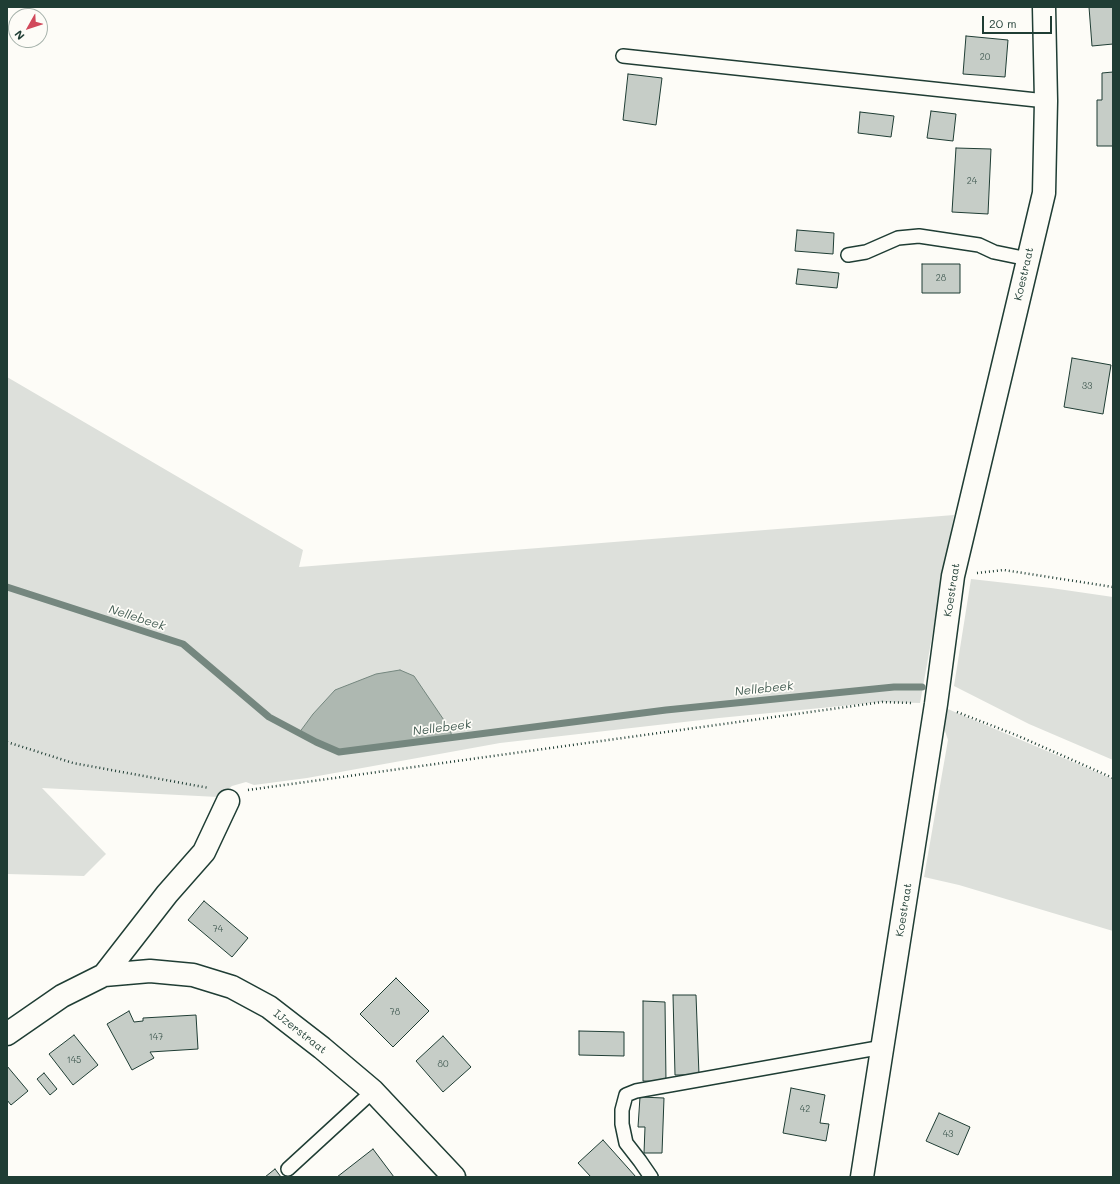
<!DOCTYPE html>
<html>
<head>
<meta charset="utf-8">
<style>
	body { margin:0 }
	#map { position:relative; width:1120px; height:1184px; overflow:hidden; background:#fdfcf7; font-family:Mali,sans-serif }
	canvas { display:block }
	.frame { position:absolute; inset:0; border:8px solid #1f3d34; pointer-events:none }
	.north { position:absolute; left:8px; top:8px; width:40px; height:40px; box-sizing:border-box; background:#fdfcf7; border:1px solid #a4b0a9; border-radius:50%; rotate:231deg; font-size:11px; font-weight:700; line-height:16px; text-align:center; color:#1f3d34 }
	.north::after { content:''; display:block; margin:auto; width:14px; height:18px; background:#d1495b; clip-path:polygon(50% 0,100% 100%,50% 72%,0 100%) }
	.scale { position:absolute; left:982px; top:16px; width:70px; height:18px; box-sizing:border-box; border:2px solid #1f3d34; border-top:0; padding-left:5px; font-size:12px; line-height:14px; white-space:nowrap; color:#1f3d34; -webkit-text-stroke:3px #fdfcf7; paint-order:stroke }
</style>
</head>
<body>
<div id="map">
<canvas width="1120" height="1184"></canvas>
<div class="frame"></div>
<div class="north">N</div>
<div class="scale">20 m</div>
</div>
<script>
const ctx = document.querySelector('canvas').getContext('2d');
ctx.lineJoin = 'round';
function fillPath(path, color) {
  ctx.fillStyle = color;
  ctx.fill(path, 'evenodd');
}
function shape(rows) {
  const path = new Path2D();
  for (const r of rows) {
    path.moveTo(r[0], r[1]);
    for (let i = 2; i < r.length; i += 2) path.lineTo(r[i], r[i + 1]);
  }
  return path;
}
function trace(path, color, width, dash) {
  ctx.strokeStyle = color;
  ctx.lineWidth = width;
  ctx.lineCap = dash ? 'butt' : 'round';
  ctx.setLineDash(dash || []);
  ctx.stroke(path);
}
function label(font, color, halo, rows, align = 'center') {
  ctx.font = font + ' Mali,sans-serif';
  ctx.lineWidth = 3.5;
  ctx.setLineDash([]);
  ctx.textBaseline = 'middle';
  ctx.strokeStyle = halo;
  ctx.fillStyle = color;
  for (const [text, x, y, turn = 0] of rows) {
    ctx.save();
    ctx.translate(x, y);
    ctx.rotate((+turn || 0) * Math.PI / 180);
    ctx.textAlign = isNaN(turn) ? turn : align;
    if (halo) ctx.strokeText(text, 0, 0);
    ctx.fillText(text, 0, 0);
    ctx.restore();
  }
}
fillPath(shape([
	[7,377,303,550,299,567,954,515,920,703,882,702,719,718,500,743,307,778,254,785,246,782,232,786,218,797,42,788,106,854,84,876,7,874],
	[971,579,1051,588,1113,597,1113,760,1029,724,954,686],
	[936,704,1113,779,1113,931,959,885,924,877,948,740]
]), '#dde0db');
const water = shape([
	[400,670,414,676,450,729,452,737,339,752,299,733,313,714,335,690,376,674,400,670]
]);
fillPath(water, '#aeb8b1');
trace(water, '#75877f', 1);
trace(shape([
	[7,587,183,644,269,717,316,742,339,752,666,710,894,687,922,687]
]), '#75877f', 7);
const building = shape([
	[1089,7,1113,7,1113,44,1092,46,1089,7],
	[966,36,1008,40,1005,77,963,74,966,36],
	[1113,72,1113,146,1097,146,1097,100,1102,100,1102,73,1113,72],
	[628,74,662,78,656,125,623,120,628,74],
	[931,111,956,114,953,141,927,138,931,111],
	[860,112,894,116,891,137,858,133,860,112],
	[956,148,991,149,988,214,952,212,956,148],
	[797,230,834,233,833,254,795,251,797,230],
	[922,264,960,264,960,293,922,293,922,264],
	[798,269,839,273,837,288,796,284,798,269],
	[1072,358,1111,365,1103,414,1064,407,1072,358],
	[204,901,248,938,232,957,188,920,204,901],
	[396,978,429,1011,393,1047,360,1014,396,978],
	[673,995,696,995,699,1075,675,1075,673,995],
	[643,1001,665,1002,666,1082,643,1081,643,1001],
	[129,1011,134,1022,143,1021,143,1018,196,1015,198,1049,150,1052,154,1058,132,1070,107,1024,129,1011],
	[579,1031,624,1032,624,1056,579,1055,579,1031],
	[74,1035,98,1065,73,1085,49,1054,74,1035],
	[443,1036,471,1067,443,1092,416,1061,443,1036],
	[7,1066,28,1091,11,1105,7,1100,7,1066],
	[44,1073,57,1089,50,1095,37,1079,44,1073],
	[791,1088,825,1095,820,1123,829,1124,826,1141,783,1133,791,1088],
	[640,1097,664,1098,662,1153,644,1153,645,1127,638,1127,640,1097],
	[939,1113,970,1127,958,1155,926,1141,939,1113],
	[603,1140,636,1177,591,1177,578,1163,603,1140],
	[373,1149,394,1177,337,1177,373,1149],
	[275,1169,281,1177,265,1177,275,1169]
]);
fillPath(building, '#c6cdc7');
trace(building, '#1f3d34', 1);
const lane = shape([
	[623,56,1046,101],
	[848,255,866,252,898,238,919,236,979,245,994,252,1028,259],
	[288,1169,373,1091],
	[651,1177,640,1161,626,1143,622,1124,622,1110,626,1095,636,1091,883,1047]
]);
const street = shape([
	[104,975,167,894,204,852,228,801],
	[7,1034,62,996,104,975,150,971,193,975,232,987,269,1007,322,1048,373,1091,454,1177],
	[862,1177,936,704,953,576,1044,193,1046,101,1044,7]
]);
trace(lane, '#1f3d34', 16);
trace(street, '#1f3d34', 25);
trace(shape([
	[977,573,1004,570,1113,587],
	[957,712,1016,735,1113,778],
	[7,742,73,763,209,788],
	[248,790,882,702,913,703]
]), '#1f3d34', 2.5, [1, 3]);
trace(lane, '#fdfcf7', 13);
trace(street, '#fdfcf7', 22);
label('9px', '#496159', null, [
	["20",985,57],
	["24",972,181],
	["28",941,278],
	["33",1087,386],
	["74",218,929],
	["78",395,1012],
	["147",156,1037],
	["145",74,1060],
	["80",443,1064],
	["42",805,1109],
	["43",948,1134]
]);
label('11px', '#1f3d34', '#fdfcf7', [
	["Koestraat",1024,274,-77],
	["Koestraat",952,590,-81],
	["Koestraat",904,910,-81],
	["IJzerstraat",300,1032,38]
]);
label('italic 12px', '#435c53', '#fdfcf7', [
	["Nellebeek",137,618,18],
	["Nellebeek",764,689,-6],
	["Nellebeek",442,728,-7]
]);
</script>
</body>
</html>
